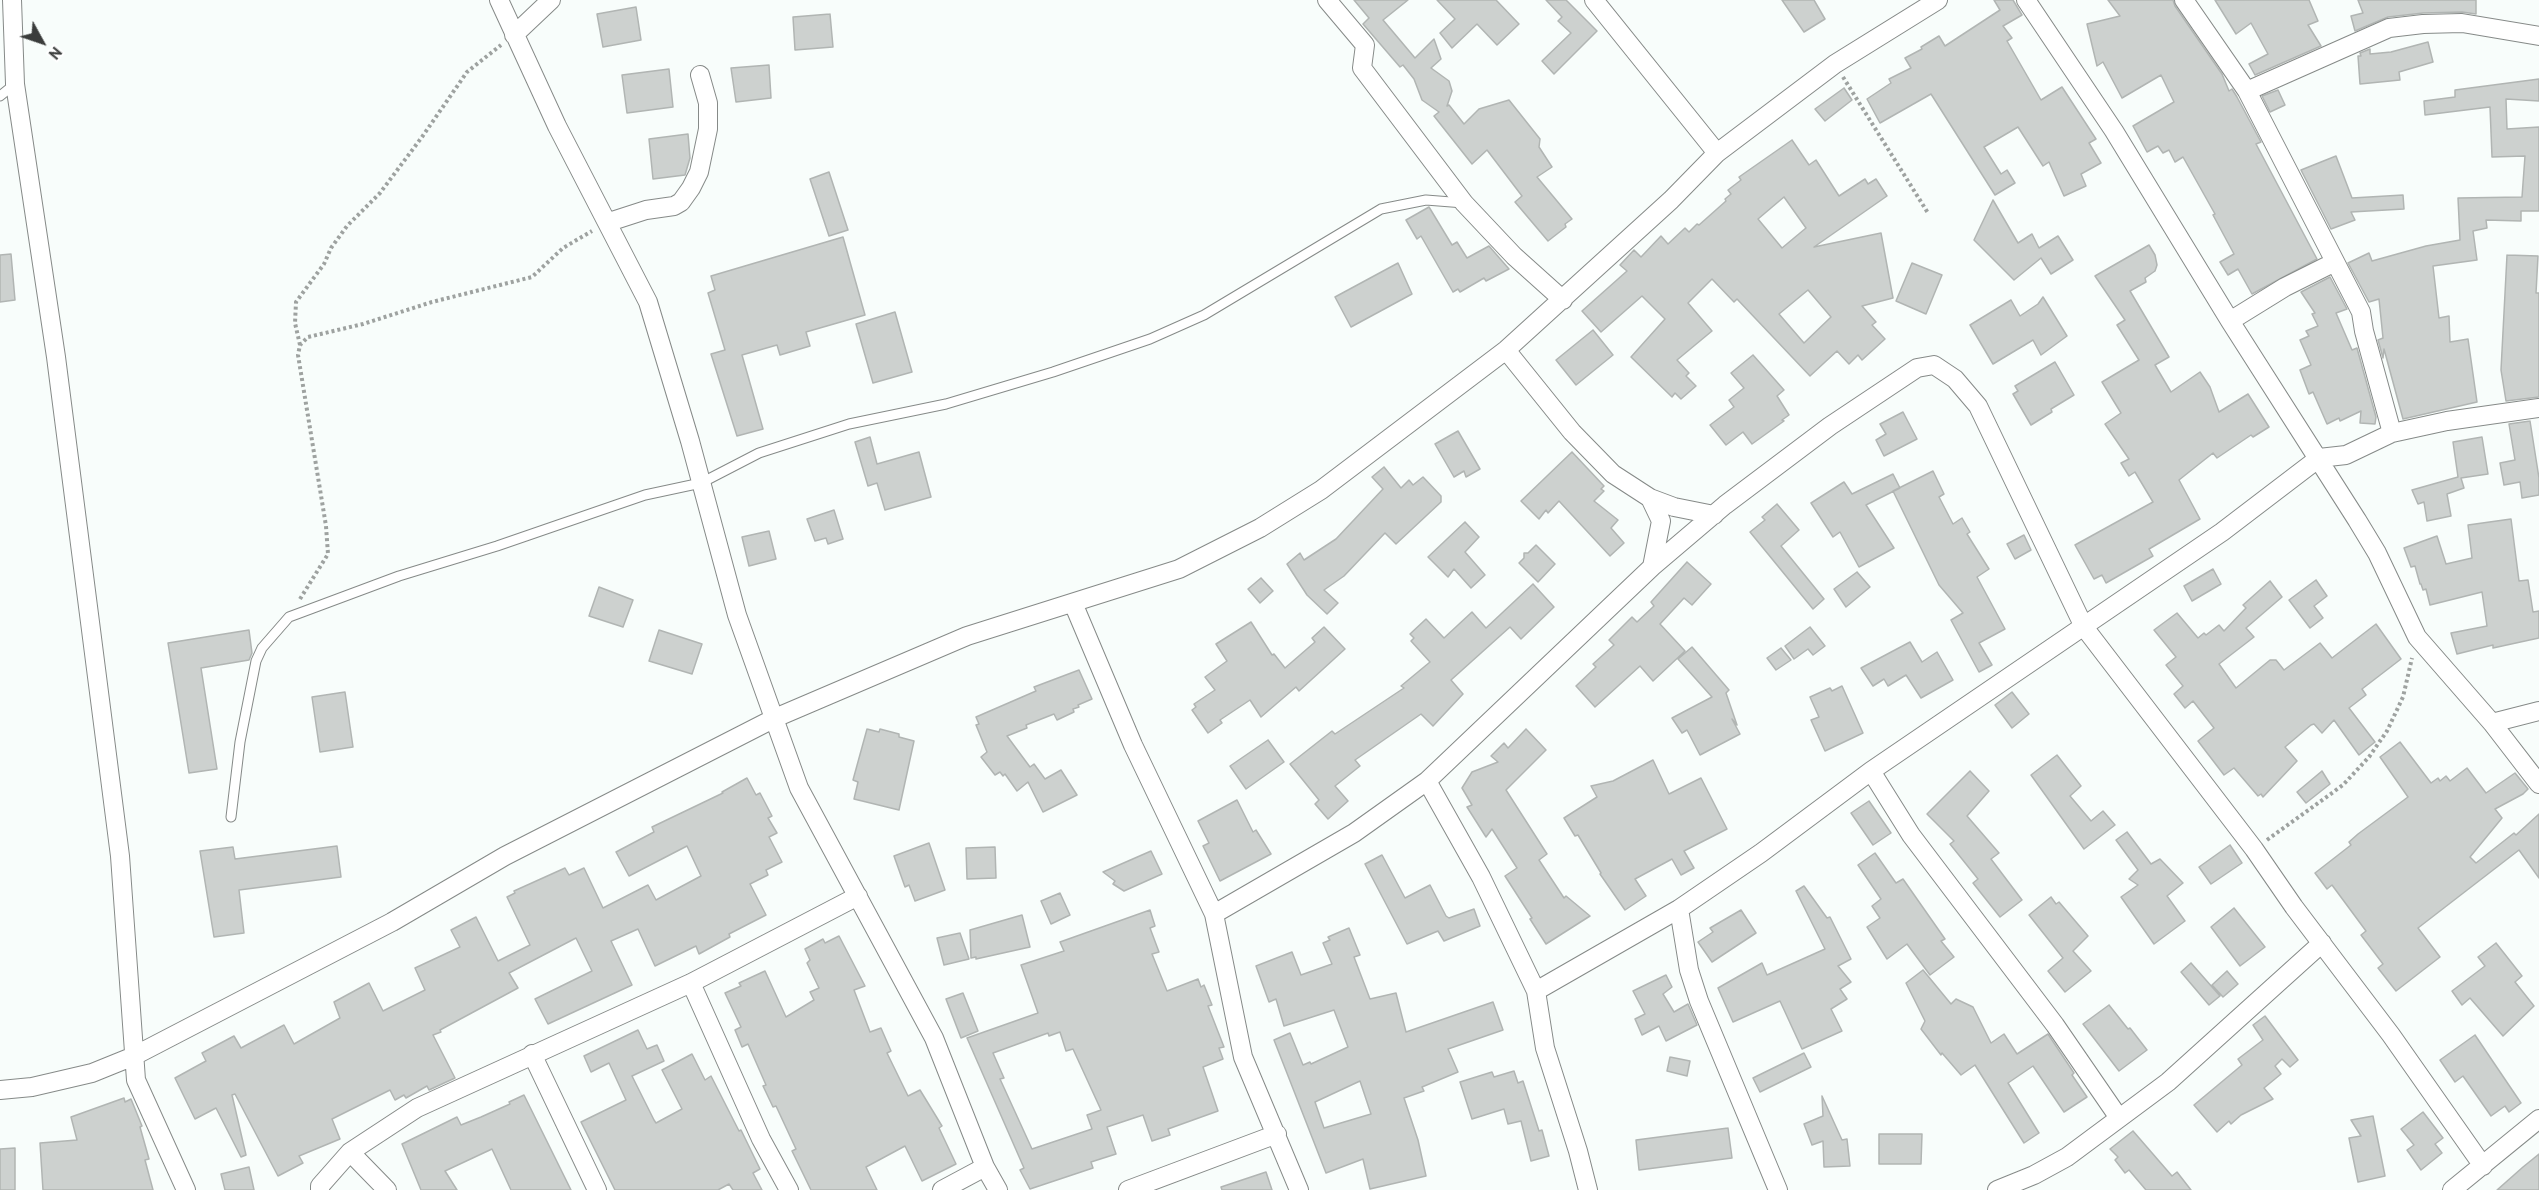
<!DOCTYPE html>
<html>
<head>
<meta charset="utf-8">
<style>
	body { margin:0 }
	#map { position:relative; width:2539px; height:1190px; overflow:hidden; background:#f8fdfb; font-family:"PT Sans",sans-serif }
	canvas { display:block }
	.north { position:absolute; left:12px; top:12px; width:60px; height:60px; -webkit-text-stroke:4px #fff; paint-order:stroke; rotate:130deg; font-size:16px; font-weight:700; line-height:24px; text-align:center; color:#3a3c3b }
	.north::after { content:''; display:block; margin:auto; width:21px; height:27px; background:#3a3c3b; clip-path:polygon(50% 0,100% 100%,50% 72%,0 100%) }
</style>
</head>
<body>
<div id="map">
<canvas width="2539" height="1190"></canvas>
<div class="north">N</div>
</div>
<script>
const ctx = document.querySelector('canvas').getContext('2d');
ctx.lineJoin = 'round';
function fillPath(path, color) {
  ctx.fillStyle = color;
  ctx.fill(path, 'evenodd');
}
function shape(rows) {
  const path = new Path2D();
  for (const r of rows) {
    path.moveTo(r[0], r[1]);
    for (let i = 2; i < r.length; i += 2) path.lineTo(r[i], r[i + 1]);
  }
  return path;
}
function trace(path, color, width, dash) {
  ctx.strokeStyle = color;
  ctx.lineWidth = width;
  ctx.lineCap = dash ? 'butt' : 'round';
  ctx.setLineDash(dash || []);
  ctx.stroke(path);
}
const building = shape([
	[1354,0,1408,0,1383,20,1415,58,1434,39,1441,59,1431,68,1449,81,1452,91,1447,106,1449,105,1464,124,1479,109,1509,100,1540,139,1539,147,1552,167,1537,177,1572,219,1565,224,1566,227,1548,241,1515,202,1522,196,1487,150,1472,164,1434,116,1439,112,1422,100,1414,79,1403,65,1400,67,1363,24,1369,18,1354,0],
	[1437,0,1496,0,1519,24,1497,45,1477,24,1452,48,1440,33,1455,19,1437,0],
	[1546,0,1566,0,1597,31,1554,74,1542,61,1571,33,1558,21,1562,17,1546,0],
	[1782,0,1814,0,1825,19,1804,32,1782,0],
	[1994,0,2013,0,2022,15,2003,26,2012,38,2007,41,2041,100,2062,87,2096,139,2089,143,2101,163,2081,174,2086,186,2064,196,2049,162,2043,166,2018,127,1984,147,2001,174,2007,170,2015,183,1995,195,1931,94,1880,123,1867,99,1891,83,1889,79,1911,68,1905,58,1922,49,1921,47,1939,36,1945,46,2000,10,1994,0],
	[2108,0,2173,0,2175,6,2222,74,2229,91,2232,89,2237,97,2261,142,2256,144,2317,259,2252,294,2238,269,2228,275,2220,262,2234,254,2213,215,2215,214,2183,157,2175,162,2169,150,2163,153,2158,146,2147,152,2133,126,2174,102,2161,75,2122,98,2103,62,2097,66,2087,24,2120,16,2108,0],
	[2215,0,2309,0,2318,21,2308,25,2321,46,2255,75,2249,64,2268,54,2251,23,2236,34,2215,0],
	[2358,0,2476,0,2476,14,2462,12,2423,13,2388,17,2355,31,2351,16,2363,13,2358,0],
	[636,7,641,40,603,47,597,14,636,7],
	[830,14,833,47,795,50,793,17,830,14],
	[2428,42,2433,62,2399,72,2400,80,2360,84,2358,56,2361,56,2360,53,2370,49,2370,54,2391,52,2428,42],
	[769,65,771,98,736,102,731,68,769,65],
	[669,69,673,107,627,113,622,75,669,69],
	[2539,79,2539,101,2506,99,2507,129,2539,127,2539,211,2521,211,2521,221,2486,220,2487,228,2473,231,2477,260,2433,266,2439,318,2449,316,2450,342,2468,339,2477,402,2403,419,2384,349,2383,358,2378,340,2383,338,2379,299,2369,302,2348,263,2369,253,2372,261,2426,246,2460,240,2458,198,2522,197,2525,156,2492,157,2490,107,2425,115,2424,101,2455,97,2455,90,2539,79],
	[1844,88,1852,100,1825,121,1815,109,1844,88],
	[2278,90,2285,105,2270,112,2262,96,2278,90],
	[688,134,690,158,685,175,653,179,649,139,688,134],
	[1792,140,1809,165,1816,160,1839,196,1865,179,1868,184,1876,179,1887,196,1814,247,1881,233,1893,298,1862,306,1876,322,1872,325,1885,339,1862,360,1858,355,1849,364,1837,351,1810,376,1737,299,1734,302,1712,279,1688,303,1712,331,1677,360,1689,373,1686,376,1696,386,1681,399,1675,393,1672,397,1631,357,1665,319,1642,296,1601,332,1582,311,1627,271,1620,265,1634,250,1641,257,1661,236,1668,244,1685,228,1689,232,1697,224,1699,225,1726,201,1725,199,1731,194,1728,190,1741,180,1739,177,1792,140],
	[1784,197,1806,228,1782,248,1758,219,1784,197],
	[1808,290,1831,317,1804,343,1779,314,1808,290],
	[2336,156,2352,198,2403,195,2404,209,2351,212,2355,220,2331,229,2301,170,2336,156],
	[829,172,848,230,829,236,810,179,829,172],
	[1993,200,2018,243,2032,234,2039,248,2058,236,2073,260,2051,274,2041,258,2014,280,1974,240,1993,200],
	[1429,207,1452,245,1457,242,1467,258,1489,246,1509,269,1486,281,1484,278,1460,292,1458,289,1453,292,1421,236,1417,239,1406,220,1429,207],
	[843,237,865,315,806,332,810,346,780,355,777,345,742,355,763,429,737,436,711,354,725,350,708,293,715,290,711,276,843,237],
	[2149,245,2155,255,2157,265,2155,271,2145,278,2146,282,2130,291,2169,357,2155,365,2171,392,2200,372,2210,387,2219,412,2248,394,2269,427,2253,437,2251,435,2217,458,2213,453,2179,480,2200,519,2149,549,2153,556,2106,583,2102,575,2094,579,2075,545,2153,502,2135,472,2129,476,2121,463,2129,459,2105,424,2121,413,2102,382,2139,360,2117,325,2125,320,2095,276,2149,245],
	[11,254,15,300,0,302,0,255,11,254],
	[2507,255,2538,256,2536,293,2539,293,2539,397,2506,401,2501,370,2507,255],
	[1398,263,1412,294,1351,327,1335,297,1398,263],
	[1912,263,1942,275,1926,314,1896,301,1912,263],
	[2330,277,2347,309,2336,313,2352,350,2357,348,2376,417,2375,424,2360,423,2361,411,2340,421,2339,418,2327,424,2313,392,2309,394,2300,370,2311,365,2300,340,2309,336,2306,331,2318,326,2312,314,2315,313,2301,292,2330,277],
	[2043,297,2067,336,2041,355,2033,340,1993,364,1970,325,2011,300,2020,316,2038,304,2043,297],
	[895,312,912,372,873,383,856,324,895,312],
	[1593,330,1613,355,1576,385,1556,360,1593,330],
	[1753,355,1784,390,1777,396,1789,415,1782,420,1784,421,1752,444,1743,432,1726,445,1710,425,1734,407,1729,400,1744,388,1731,373,1753,355],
	[2055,362,2074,395,2051,409,2052,412,2031,425,2013,394,2018,391,2015,386,2055,362],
	[1903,412,1917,439,1884,456,1876,440,1886,434,1880,424,1903,412],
	[2530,421,2539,478,2539,495,2522,498,2520,482,2504,485,2500,463,2515,460,2509,424,2530,421],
	[1458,431,1480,469,1466,477,1464,471,1454,477,1435,444,1458,431],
	[870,437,877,464,919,452,931,497,885,510,877,483,868,486,855,442,870,437],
	[2482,437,2488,474,2461,478,2464,488,2447,494,2451,516,2427,521,2424,502,2418,504,2412,490,2458,477,2453,442,2482,437],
	[1572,452,1604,486,1601,489,1604,491,1594,501,1618,520,1611,528,1624,543,1610,556,1559,501,1548,513,1546,510,1539,519,1521,501,1572,452],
	[1384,467,1401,488,1409,480,1413,485,1423,477,1441,496,1441,502,1396,544,1385,533,1344,576,1324,590,1338,603,1327,614,1307,595,1287,564,1300,553,1304,560,1336,539,1383,489,1372,477,1384,467],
	[1933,471,1944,494,1939,497,1953,524,1962,518,1970,532,1967,534,1989,569,1977,577,2005,629,1979,643,1992,665,1979,672,1951,620,1963,613,1939,585,1893,491,1933,471],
	[1893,474,1900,488,1866,505,1894,548,1859,567,1840,532,1833,537,1811,503,1844,482,1852,494,1893,474],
	[1777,504,1799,530,1781,546,1824,599,1813,609,1750,532,1765,520,1762,517,1777,504],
	[834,510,843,539,828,544,826,538,815,541,807,519,834,510],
	[2511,519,2519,581,2528,580,2533,612,2539,611,2539,638,2493,648,2493,645,2457,654,2451,633,2487,626,2482,592,2430,605,2426,589,2423,590,2421,584,2420,584,2415,566,2411,567,2404,548,2437,536,2446,564,2472,558,2468,525,2511,519],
	[1465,522,1479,537,1465,552,1485,575,1471,588,1454,569,1448,577,1428,557,1465,522],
	[769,531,776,559,749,566,742,537,769,531],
	[2024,535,2031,550,2015,559,2007,544,2024,535],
	[1536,545,1555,564,1538,582,1519,563,1524,558,1524,553,1528,553,1536,545],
	[1687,562,1711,584,1692,605,1684,598,1660,624,1685,651,1653,681,1640,666,1595,707,1576,686,1596,667,1593,664,1614,645,1609,640,1632,617,1637,622,1654,606,1651,602,1687,562],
	[2213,569,2221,584,2192,601,2184,586,2213,569],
	[1857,572,1870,587,1846,607,1834,589,1857,572],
	[1261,578,1273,591,1260,603,1248,589,1261,578],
	[2316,580,2327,596,2314,606,2323,618,2310,628,2289,600,2316,580],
	[2270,581,2282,597,2246,628,2254,637,2219,664,2236,688,2270,660,2276,660,2284,670,2320,643,2332,658,2376,624,2401,659,2362,689,2366,695,2349,708,2375,742,2359,755,2334,720,2322,733,2314,724,2311,725,2285,747,2297,761,2263,797,2261,794,2258,796,2234,768,2224,775,2198,741,2214,728,2193,701,2185,708,2174,694,2183,686,2166,665,2176,657,2154,630,2177,613,2198,638,2204,633,2206,635,2219,625,2224,631,2246,608,2243,605,2270,581],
	[1533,584,1554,607,1521,639,1510,627,1451,680,1463,694,1433,726,1421,714,1355,760,1360,766,1335,786,1348,801,1328,819,1315,804,1319,800,1290,764,1332,731,1335,734,1404,688,1401,686,1430,662,1411,641,1414,638,1410,634,1426,619,1444,638,1472,612,1486,628,1533,584],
	[599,587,633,600,623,627,589,616,599,587],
	[1251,622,1272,655,1274,654,1285,668,1315,642,1312,638,1324,627,1345,649,1299,691,1296,687,1261,717,1250,700,1220,720,1222,723,1208,733,1192,710,1196,707,1194,704,1215,690,1205,677,1227,661,1216,644,1251,622],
	[1810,627,1825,646,1813,655,1808,649,1794,659,1785,646,1810,627],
	[249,630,252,653,249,660,201,668,217,769,189,773,168,643,249,630],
	[659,630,702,644,692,674,649,661,659,630],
	[1910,642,1922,662,1937,652,1953,680,1921,698,1906,675,1888,686,1884,679,1873,686,1861,668,1910,642],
	[1692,647,1729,690,1726,693,1737,725,1732,719,1740,734,1700,755,1687,730,1682,733,1672,718,1712,697,1678,659,1692,647],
	[1781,648,1791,660,1776,670,1767,658,1781,648],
	[1079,670,1092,699,1078,705,1079,707,1073,709,1074,712,1057,720,1054,714,1026,725,1027,728,1007,736,1030,767,1034,764,1045,779,1061,770,1077,795,1043,812,1028,782,1017,791,1005,774,1003,776,1000,772,995,775,981,757,987,752,976,725,979,724,976,717,1036,691,1034,687,1079,670],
	[1842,686,1863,733,1825,751,1811,720,1819,717,1810,697,1830,688,1832,691,1842,686],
	[345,692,353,747,320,752,312,697,345,692],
	[2012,692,2029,714,2012,728,1995,705,2012,692],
	[867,729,879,732,880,729,899,734,899,737,914,741,899,810,854,799,858,782,853,780,867,729],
	[1526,729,1546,750,1506,790,1547,854,1539,860,1564,898,1566,896,1590,916,1546,944,1530,919,1532,918,1505,876,1517,868,1492,829,1486,837,1467,807,1472,805,1462,788,1472,772,1498,762,1491,756,1504,743,1508,748,1526,729],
	[1268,740,1284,762,1246,789,1230,766,1268,740],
	[2400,742,2431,783,2438,778,2440,781,2446,776,2450,781,2467,768,2486,793,2515,773,2528,789,2523,794,2495,809,2502,818,2470,857,2476,863,2514,833,2516,835,2539,814,2539,878,2519,850,2418,928,2440,957,2396,991,2378,968,2383,964,2361,935,2366,931,2332,885,2327,889,2315,873,2351,845,2349,842,2358,834,2408,797,2380,757,2400,742],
	[2057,755,2081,786,2070,796,2091,821,2103,811,2115,825,2084,849,2031,775,2057,755],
	[1653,760,1669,794,1701,778,1727,829,1684,851,1694,868,1681,875,1672,859,1635,879,1646,896,1625,910,1600,874,1601,873,1578,835,1575,836,1564,818,1597,797,1591,786,1613,781,1653,760],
	[1970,771,1989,791,1967,816,1999,853,1991,859,2022,900,2000,917,1973,883,1978,879,1950,844,1954,841,1927,814,1970,771],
	[2322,771,2330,784,2306,803,2297,792,2322,771],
	[747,778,756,795,760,793,772,816,768,818,777,833,769,837,782,862,766,870,768,875,750,884,766,915,729,934,730,937,699,954,696,946,655,966,638,929,611,941,632,985,548,1024,535,999,592,971,576,938,509,973,518,988,440,1030,441,1032,433,1035,455,1078,429,1090,427,1086,406,1098,404,1095,395,1100,390,1090,332,1119,340,1139,299,1156,303,1163,278,1176,235,1094,232,1095,246,1155,241,1157,216,1108,195,1119,175,1078,206,1061,202,1053,234,1036,241,1048,284,1025,294,1044,340,1018,334,1002,369,983,383,1011,425,990,415,968,460,947,451,930,476,917,498,961,530,945,507,897,515,893,514,891,565,868,569,875,584,868,603,908,648,885,656,900,701,876,687,846,629,876,616,852,654,832,652,827,723,793,722,792,747,778],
	[1237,800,1253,832,1256,830,1271,854,1220,881,1203,846,1209,843,1198,821,1237,800],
	[1869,801,1891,833,1873,845,1851,813,1869,801],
	[2127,832,2151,864,2160,859,2183,883,2167,896,2185,921,2154,944,2121,897,2138,885,2129,879,2138,870,2116,840,2127,832],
	[929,843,945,890,915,901,909,885,905,887,894,856,929,843],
	[2230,845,2242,863,2211,884,2199,867,2230,845],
	[337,846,341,877,239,890,244,933,214,937,200,851,233,847,235,859,337,846],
	[995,847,996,878,967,879,966,848,995,847],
	[1151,851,1162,874,1124,891,1113,884,1115,881,1103,872,1151,851],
	[1875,853,1896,883,1903,879,1945,939,1941,941,1954,957,1930,975,1907,944,1887,959,1867,927,1880,918,1872,906,1881,899,1858,865,1875,853],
	[1382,855,1405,898,1430,885,1446,916,1449,918,1474,909,1480,926,1444,941,1438,931,1407,944,1365,864,1382,855],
	[1804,886,1827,918,1830,917,1851,959,1838,966,1851,982,1840,989,1847,999,1831,1009,1842,1031,1802,1049,1780,1001,1733,1022,1718,988,1762,963,1767,975,1825,949,1796,891,1804,886],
	[1060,893,1070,915,1051,924,1041,901,1060,893],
	[2051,897,2056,904,2059,902,2088,936,2073,951,2091,971,2065,992,2048,971,2063,958,2029,915,2051,897],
	[2234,908,2265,947,2240,966,2211,927,2234,908],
	[1150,910,1155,926,1150,928,1159,952,1152,954,1167,991,1198,979,1201,987,1204,985,1212,1005,1208,1006,1224,1047,1219,1048,1223,1059,1203,1067,1218,1111,1168,1129,1170,1135,1152,1141,1143,1115,1107,1127,1116,1154,1091,1162,1093,1168,1030,1189,1020,1170,1024,1168,967,1038,1038,1013,1021,965,1064,951,1060,942,1150,910],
	[1060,1032,1066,1051,1073,1049,1101,1110,1087,1115,1092,1129,1032,1149,1000,1079,1004,1078,993,1053,1048,1033,1049,1036,1060,1032],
	[1741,910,1756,933,1712,962,1698,942,1713,932,1710,928,1741,910],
	[1022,915,1030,947,976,959,976,957,971,958,970,930,1022,915],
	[1349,928,1360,955,1354,957,1370,999,1396,993,1406,1032,1493,1002,1503,1030,1448,1049,1458,1072,1422,1087,1424,1091,1404,1098,1418,1140,1426,1176,1370,1189,1363,1159,1326,1173,1274,1040,1290,1033,1303,1065,1310,1062,1311,1064,1348,1047,1334,1010,1284,1026,1276,999,1269,1002,1256,966,1292,952,1301,975,1332,964,1323,943,1330,940,1328,937,1349,928],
	[1360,1081,1371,1114,1324,1128,1315,1102,1360,1081],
	[960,933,969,959,944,965,937,938,960,933],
	[839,936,865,986,854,990,870,1032,881,1028,891,1051,887,1053,908,1096,920,1090,942,1126,939,1128,956,1164,922,1181,905,1146,866,1167,877,1190,811,1190,792,1151,796,1149,776,1106,773,1107,763,1086,766,1085,748,1044,742,1047,735,1030,741,1027,725,993,741,986,739,983,765,971,786,1017,814,1000,810,992,819,988,807,963,810,960,805,949,823,939,825,943,839,936],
	[2496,943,2522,976,2515,982,2534,1006,2503,1036,2470,998,2462,1005,2452,991,2485,966,2478,957,2496,943],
	[2191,963,2220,996,2209,1005,2181,972,2191,963],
	[1923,970,1951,1004,1956,999,1973,1007,1991,1043,2004,1034,2017,1054,2048,1034,2074,1073,2072,1075,2087,1097,2064,1112,2033,1066,2008,1083,2039,1133,2024,1143,1975,1065,1961,1075,1942,1053,1941,1055,1921,1029,1925,1021,1906,983,1923,970],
	[2227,971,2238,984,2223,997,2212,985,2227,971],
	[1666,975,1672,987,1663,994,1674,1012,1688,1004,1697,1025,1666,1041,1659,1026,1642,1035,1635,1019,1645,1014,1633,991,1666,975],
	[963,993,978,1031,961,1038,946,999,963,993],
	[2109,1005,2128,1029,2130,1028,2147,1050,2119,1071,2083,1024,2109,1005],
	[2265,1016,2298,1060,2290,1067,2282,1059,2275,1066,2281,1074,2264,1088,2273,1099,2241,1115,2231,1124,2229,1121,2217,1132,2194,1105,2242,1065,2238,1059,2263,1040,2253,1025,2265,1016],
	[638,1030,647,1049,657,1045,664,1061,632,1076,654,1120,656,1123,682,1109,662,1070,692,1054,705,1080,711,1076,739,1131,741,1130,760,1169,753,1173,762,1190,733,1190,729,1184,718,1190,615,1190,581,1122,626,1100,609,1063,591,1072,584,1056,638,1030],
	[2475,1035,2521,1103,2509,1112,2505,1106,2491,1116,2463,1076,2455,1082,2440,1060,2475,1035],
	[1804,1053,1811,1067,1760,1092,1753,1078,1804,1053],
	[1670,1057,1690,1061,1687,1076,1667,1071,1670,1057],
	[1514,1071,1518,1083,1523,1081,1539,1131,1542,1130,1549,1156,1531,1161,1521,1121,1508,1124,1504,1109,1472,1119,1460,1082,1492,1072,1494,1077,1514,1071],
	[524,1095,571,1190,511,1190,492,1149,445,1171,457,1190,421,1190,402,1144,457,1117,461,1125,481,1117,510,1104,509,1102,524,1095],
	[1822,1096,1842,1140,1847,1139,1850,1166,1824,1167,1823,1141,1812,1145,1804,1124,1823,1116,1822,1096],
	[124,1098,125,1102,131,1099,142,1126,140,1127,149,1159,145,1160,153,1190,43,1190,40,1143,77,1140,71,1117,124,1098],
	[2423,1112,2443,1138,2435,1144,2442,1153,2421,1170,2407,1150,2414,1145,2401,1129,2423,1112],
	[2373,1116,2385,1176,2358,1182,2349,1138,2361,1136,2351,1120,2373,1116],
	[1728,1128,1732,1158,1639,1170,1636,1140,1728,1128],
	[2133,1131,2172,1176,2177,1172,2191,1190,2146,1190,2129,1170,2125,1173,2115,1160,2118,1157,2110,1149,2133,1131],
	[1879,1134,1922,1134,1921,1164,1879,1164,1879,1134],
	[15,1148,15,1190,0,1190,0,1149,15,1148],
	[2539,1154,2539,1190,2497,1190,2523,1167,2539,1154],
	[249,1167,254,1190,225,1190,221,1174,249,1167],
	[1266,1172,1272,1190,1222,1190,1221,1187,1266,1172]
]);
fillPath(building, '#cdd1cf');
trace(building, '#b1b5b3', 1.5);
const lane = shape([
	[0,96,15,84],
	[231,817,240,742,256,661,262,648,289,617,399,576,497,546,645,495,701,483,759,453,849,424,946,404,1053,372,1150,339,1204,315,1381,209,1426,200,1464,203]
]);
const street = shape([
	[12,0,15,84,56,357,120,856,136,1080,186,1190],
	[499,0,557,126,648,302,690,441,737,615,799,788,934,1038,985,1167,998,1190],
	[1327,0,1365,45,1362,68,1464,203,1514,256,1563,300],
	[1594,0,1717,153],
	[2026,0,2114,131,2230,321,2357,520,2377,553,2417,637,2492,723,2539,784],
	[2184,0,2247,91,2361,312,2364,331,2392,433],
	[514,35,551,0],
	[2247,91,2389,28,2423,24,2462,23,2539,36],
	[609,222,646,210,674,206,681,202,691,188,699,172,708,129,708,103,700,75],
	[2230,321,2285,287,2335,262],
	[1506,350,1572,432,1613,474,1650,498,1674,507,1714,515],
	[1650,498,1661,521,1652,567],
	[1073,603,1133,745,1214,914,1243,1057,1299,1190],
	[2492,723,2539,711],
	[1871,771,1911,835,2055,1025,2119,1118],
	[1427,781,1481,877,1536,991,1545,1048,1578,1151,1588,1190],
	[1679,909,1689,970,1699,1001,1778,1190],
	[1214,914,1354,833,1427,781,1652,567,1725,505,1830,426,1917,368,1934,365,1955,379,1978,406,2084,627,2254,849,2294,907,2391,1035,2483,1166],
	[691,983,761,1139,789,1190],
	[1536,991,1679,909,1761,853,1871,771,2222,532,2319,458,2346,455,2392,433,2447,421,2539,408],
	[532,1054,597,1190],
	[0,1090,32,1087,92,1073,134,1056,392,922,505,856,775,718,967,636,1179,569,1260,528,1321,490,1506,350,1671,200,1717,153,1835,64,1938,0],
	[350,1152,387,1190],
	[320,1190,320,1186,350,1152,417,1108,691,983,858,896],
	[942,1190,985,1167],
	[1128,1190,1277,1134],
	[1997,1190,2034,1175,2067,1157,2168,1082,2322,943],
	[2452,1190,2539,1119]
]);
trace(lane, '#868a88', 11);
trace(street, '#868a88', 20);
trace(shape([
	[1843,77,1928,213],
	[300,345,295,323,296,302,324,264,331,248,347,226,380,193,422,137,467,72,501,45],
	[300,599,328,554,326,526,298,355,300,345,308,337,363,324,432,302,532,277,563,248,592,231],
	[2267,840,2343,785,2369,757,2387,731,2403,697,2412,658]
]), '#9ea2a0', 4, [3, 3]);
trace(lane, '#fff', 9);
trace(street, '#fff', 18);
</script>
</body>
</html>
